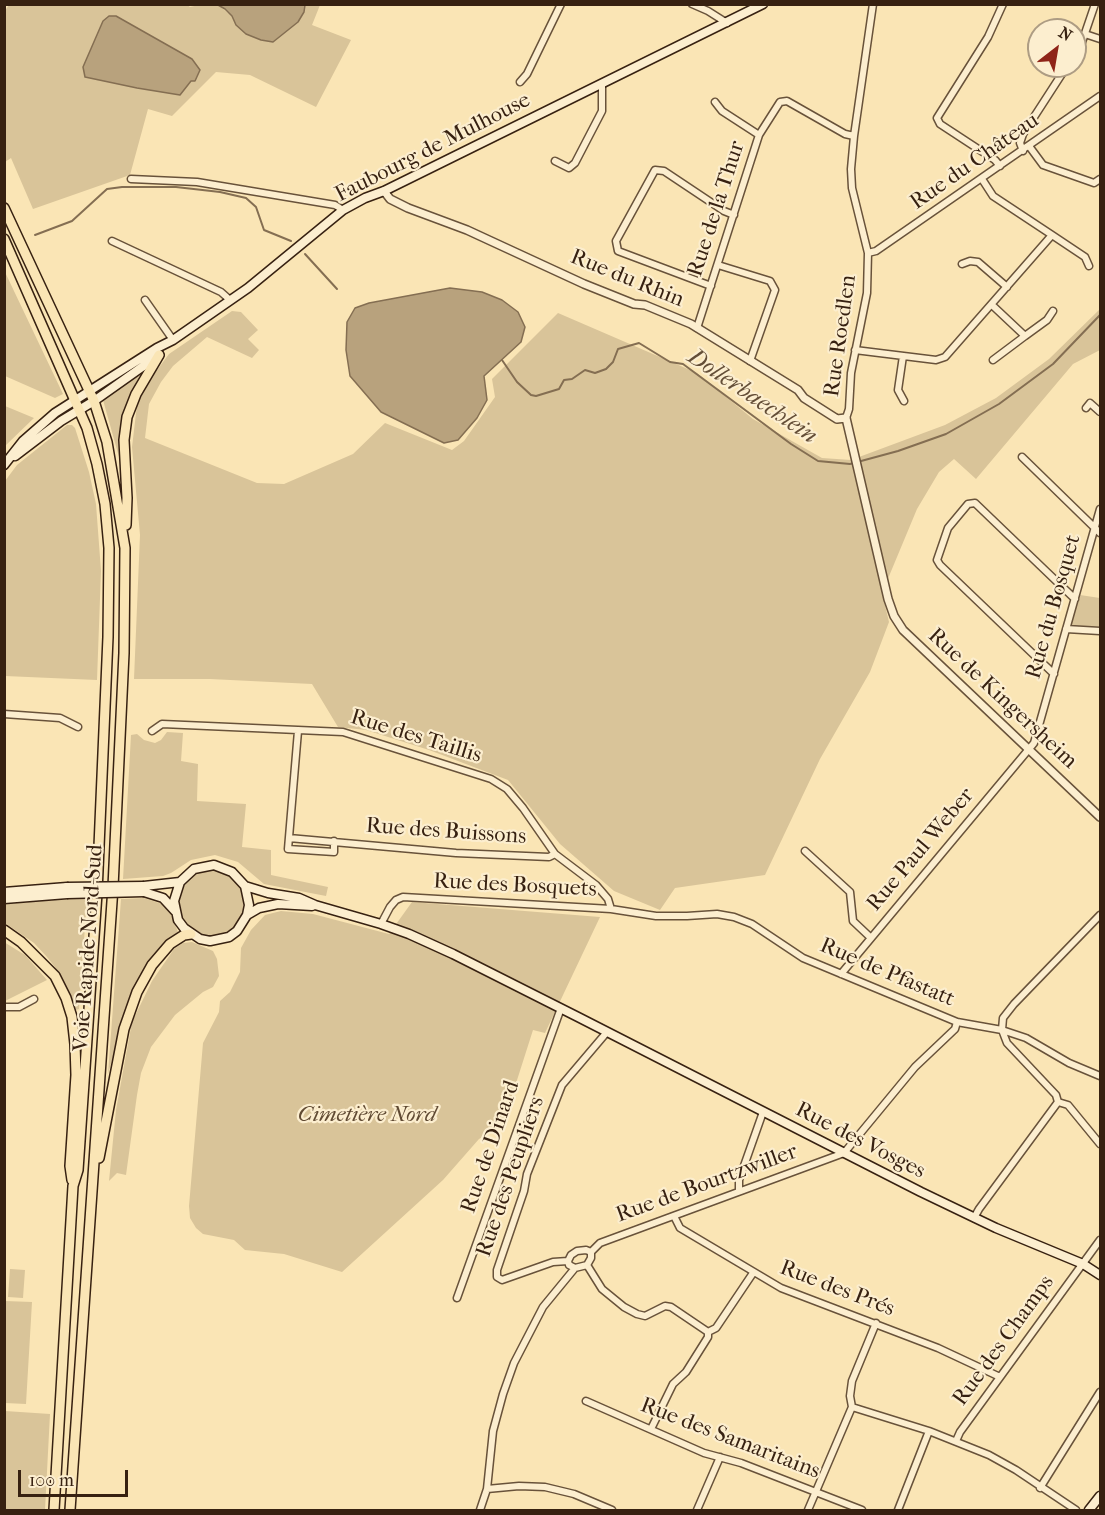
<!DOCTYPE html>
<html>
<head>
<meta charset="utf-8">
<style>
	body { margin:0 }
	#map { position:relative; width:1105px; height:1515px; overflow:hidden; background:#fae5b5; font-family:"IM FELL French Canon",serif }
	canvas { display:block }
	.frame { position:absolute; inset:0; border:6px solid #372111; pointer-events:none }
	.north { position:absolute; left:1027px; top:18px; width:60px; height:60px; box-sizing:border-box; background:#fceecf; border:2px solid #ad9c83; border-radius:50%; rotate:31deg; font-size:16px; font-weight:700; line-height:24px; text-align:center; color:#372111 }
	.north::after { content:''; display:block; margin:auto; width:21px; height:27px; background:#8f2418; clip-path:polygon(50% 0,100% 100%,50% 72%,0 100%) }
	.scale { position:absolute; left:18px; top:1470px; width:110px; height:27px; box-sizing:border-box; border:3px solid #372111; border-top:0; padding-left:8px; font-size:18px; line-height:21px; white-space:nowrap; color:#372111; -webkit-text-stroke:4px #fceecf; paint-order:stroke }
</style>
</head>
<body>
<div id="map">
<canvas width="1105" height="1515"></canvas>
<div class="frame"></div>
<div class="north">N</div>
<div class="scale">100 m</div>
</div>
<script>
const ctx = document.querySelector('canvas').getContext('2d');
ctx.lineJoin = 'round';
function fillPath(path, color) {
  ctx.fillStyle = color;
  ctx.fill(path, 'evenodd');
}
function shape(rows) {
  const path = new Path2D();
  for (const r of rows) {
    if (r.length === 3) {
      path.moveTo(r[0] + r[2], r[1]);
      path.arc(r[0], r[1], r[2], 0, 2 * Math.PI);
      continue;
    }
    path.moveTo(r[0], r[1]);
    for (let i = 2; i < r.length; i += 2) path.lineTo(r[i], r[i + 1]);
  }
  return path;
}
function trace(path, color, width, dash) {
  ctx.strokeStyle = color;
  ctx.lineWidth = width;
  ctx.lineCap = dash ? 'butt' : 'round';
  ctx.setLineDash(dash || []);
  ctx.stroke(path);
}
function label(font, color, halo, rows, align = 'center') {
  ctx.font = font + ' "IM FELL French Canon",serif';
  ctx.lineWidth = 4.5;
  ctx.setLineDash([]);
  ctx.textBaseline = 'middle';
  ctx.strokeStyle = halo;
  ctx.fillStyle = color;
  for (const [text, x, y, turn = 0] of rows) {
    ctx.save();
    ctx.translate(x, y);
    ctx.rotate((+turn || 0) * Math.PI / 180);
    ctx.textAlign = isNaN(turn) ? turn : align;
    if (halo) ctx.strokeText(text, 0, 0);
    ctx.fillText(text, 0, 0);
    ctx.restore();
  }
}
fillPath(shape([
	[186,4,190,7,199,5,218,5,232,16,236,25,272,42,303,12,305,5,320,5,312,25,351,40,316,107,250,75,216,72,172,116,148,109,130,175,33,209,11,158,5,162,4,12,9,5],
	[200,70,180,95,137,88],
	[4,270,63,394,55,398,5,376],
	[1100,309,1100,350,1073,364,976,479,954,459,939,472,917,509,882,593,889,622,870,672,820,759,765,875,675,888,660,910,614,891,560,844,508,780,429,750,366,730,338,727,312,684,210,679,134,679,140,535,132,447,137,405,145,386,169,354,232,311,241,312,258,330,248,339,259,350,252,358,207,337,173,366,161,382,149,404,145,438,257,483,284,484,353,454,385,423,452,450,464,441,495,397,492,379,558,313,697,373,753,419,822,458,851,460,945,425,996,398,1049,359],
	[140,374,128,402,121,457,119,457,103,400],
	[5,406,34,418,5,446],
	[67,425,72,425,75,428,89,472,96,504,101,571,97,680,5,676,5,481,17,465],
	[1080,595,1100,598,1100,627,1070,626],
	[167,732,183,733,181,761,198,764,197,801,246,804,242,847,271,850,271,875,328,887,326,896,264,884,238,862,215,855,191,860,171,873,163,876,123,879,131,735,137,734,144,740,155,743,161,740],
	[211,903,33],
	[144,898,162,904,170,912,178,932,164,942,139,979,128,1003,108,1074,121,899],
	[67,899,87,899,79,1009,76,1010,55,967,47,957,34,943,5,923,5,904],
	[412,902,600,917,545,1033,533,1030,503,1124,479,1139,443,1180,342,1272,284,1254,245,1250,234,1240,203,1234,196,1228,190,1218,189,1206,203,1043,219,1012,220,1001,230,992,240,972,241,948,251,930,265,915,281,911,313,914,389,934],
	[4,942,25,955,47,980,5,1001],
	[192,942,213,951,217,959,219,976,213,987,203,992,175,1015,151,1047,141,1073,137,1095,126,1175,117,1173,109,1181,116,1110,132,1022,152,981,174,949,183,943],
	[10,1269,25,1270,23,1298,8,1297],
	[5,1301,32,1302,26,1404,5,1403],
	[5,1411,50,1414,45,1510,5,1510]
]), '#d9c499');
const water = shape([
	[218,5,305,5,304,12,298,22,273,42,261,40,246,34,236,25,232,16,225,9,218,5],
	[109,16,116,16,192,59,200,70,195,81,191,81,180,95,137,88,85,77,83,67,103,21,109,16],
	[450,288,482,292,502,300,518,312,525,327,521,342,484,376,487,400,477,418,458,440,444,443,381,412,350,376,346,350,347,322,355,308,369,303,450,288]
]);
fillPath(water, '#b8a27d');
trace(water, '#846e52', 1.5);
trace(shape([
	[35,235,72,221,107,189,122,187,176,187,220,192,246,198,256,207,264,230,291,241],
	[305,254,337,289],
	[502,360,517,382,531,395,536,396,559,389,564,380,572,379,585,370,595,373,606,369,613,362,618,349,639,343,670,362,683,364,791,444,818,461,850,464,898,451,946,434,999,404,1053,364,1100,315]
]), '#846e52', 2);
const minor = shape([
	[692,4,708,11,727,23],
	[1085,34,1100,39],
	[1075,54,1081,45,1095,4],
	[520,82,527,74,561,4],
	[715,102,722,111,759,135],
	[1029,146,1043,165,1094,183,1100,179],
	[1023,151,1020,143,1023,134,1067,66],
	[555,161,569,168,575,163,602,111,602,84],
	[1000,166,995,160,940,124,937,118,988,37,1003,4],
	[131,179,197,182,335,205,343,210],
	[1052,235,1085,257,1089,266],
	[112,241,221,292,230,300],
	[868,253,876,251,1100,96],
	[962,264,970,261,978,262,1007,287],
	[718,265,770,281,775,290,750,361],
	[711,286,618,251,616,241,655,170,664,171,724,211,734,215],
	[145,300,173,340],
	[992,305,1025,336,1047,320,1053,311],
	[697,328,759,135,780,102,787,101,845,134,854,136],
	[855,350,936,360,945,357,1052,235,993,196,982,179],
	[903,356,898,390,904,401],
	[993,360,1025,336],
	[1086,408,1090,403,1100,412],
	[846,418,849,409,851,373,867,293,868,253,852,188,851,169,854,136,873,4],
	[1022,457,1100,533],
	[1066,629,1100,631],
	[1054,674,940,565,937,560,948,528,968,504,975,503,1075,599],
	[4,714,60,718,78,727],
	[152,731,162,724,343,732,491,779,507,789,523,808,555,854,596,885,608,899,611,909],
	[298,731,288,849,334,852,334,841],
	[289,838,456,853,549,857,555,854],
	[805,851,850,892,853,921,871,938],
	[381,924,390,907,396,900,403,897,611,909,656,916,687,916,717,914,734,917,752,924,803,958,957,1022,1002,1030,1026,1038,1069,1063,1100,1076],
	[841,974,1034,743,1100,509],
	[4,1007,19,1007,34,999],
	[1058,1102,1056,1095,1007,1043,1002,1030,1003,1018,1014,1004,1100,915],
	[1058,1102,1068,1105,1100,1144],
	[739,1191,739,1180,763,1112],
	[674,1216,680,1228,781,1288,938,1348,1000,1377],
	[974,1218,979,1209,1058,1102],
	[586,1250,591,1252,591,1258,587,1265,575,1268,569,1265,568,1261,571,1255,577,1251,586,1250],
	[591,1252,600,1243,844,1153,915,1067,955,1029,957,1022],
	[568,1261,553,1262,502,1280,497,1277,497,1270,524,1191,527,1174,562,1085,607,1032],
	[587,1265,602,1289,624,1307,637,1314,645,1316,665,1306,671,1307,708,1332],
	[457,1298,561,1008],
	[586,1401,704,1453,741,1463,862,1510],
	[852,1407,929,1431,989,1455,1016,1470,1076,1510],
	[651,1429,673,1384,686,1372,708,1337,708,1332,716,1328,753,1273],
	[956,1441,960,1432,1100,1240],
	[1040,1488,1100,1392],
	[487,1489,519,1486,545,1487,574,1494,612,1510],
	[480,1510,487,1489,493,1431,503,1394,514,1363,543,1307,575,1268],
	[697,1510,720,1457],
	[808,1510,852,1407,850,1396,852,1381,876,1323],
	[898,1510,929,1431]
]);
const tertiary = shape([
	[384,191,390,199,408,208,467,230,584,284,634,304,645,305,691,324,798,390,804,398,837,419,846,418,888,599,894,616,903,630,1100,817]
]);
const secondary = shape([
	[15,456,61,421,94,401,159,355],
	[4,465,23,441,55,413,157,348,173,340,248,288,343,210,365,198,384,191,763,4],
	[144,886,180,882],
	[245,886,249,905,247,915,237,931,229,937,210,941,200,939,184,928,178,920,174,901,180,882,194,869,214,865,232,872,245,886,268,893,299,898,315,905,381,924,409,934,453,954,578,1017,921,1192,996,1228,1083,1264,1100,1275],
	[4,892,67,887],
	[144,892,163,898,175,911],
	[4,899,67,894],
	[247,915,259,908,278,904,312,906],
	[1089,1510,1100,1496]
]);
const trunk = shape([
	[4,208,94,401,107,442,125,548,124,653,113,887,70,1510],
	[4,239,87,428,97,464,105,504,109,548,108,637,97,893,78,1170,73,1186,54,1510],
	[126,525,127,498,124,440,127,417,136,394,159,355],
	[4,930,21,942,55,976,66,998,72,1017,75,1044,76,1075,70,1166,72,1180],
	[99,1158,124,1029,137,992,152,965,170,944,184,935,191,934]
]);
trace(minor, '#68523a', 9);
trace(tertiary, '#68523a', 10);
trace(secondary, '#372111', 11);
trace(trunk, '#372111', 12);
trace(minor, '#fceecf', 6);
trace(tertiary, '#fceecf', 7);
trace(secondary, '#fceecf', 8);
trace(trunk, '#fae5b5', 9);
const secondaryBridge = shape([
	[67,887,144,886],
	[67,894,144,892]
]);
trace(secondaryBridge, '#372111', 11, []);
trace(secondaryBridge, '#fceecf', 8);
label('22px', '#372111', '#fceecf', [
	["Faubourg de Mulhouse",433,148,-27],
	["Rue du Château",975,162,-35],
	["Rue de la Thur",717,209,-72],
	["Rue du Rhin",627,279,22],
	["Rue Roedlen",841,336,-82],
	["Rue du Bosquet",1054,607,-74],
	["Rue de Kingersheim",1002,699,43],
	["Rue des Taillis",416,737,17],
	["Rue des Buissons",446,832,4],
	["Rue Paul Weber",921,850,-50],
	["Rue des Bosquets",515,886,3],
	["Voie Rapide Nord-Sud",89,948,-86],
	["Rue de Pfastatt",887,973,23],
	["Rue des Vosges",860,1141,27],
	["Rue de Dinard",491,1147,-71],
	["Rue des Peupliers",511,1177,-71],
	["Rue de Bourtzwiller",707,1184,-20],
	["Rue des Prés",837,1289,21],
	["Rue des Champs",1004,1341,-54],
	["Rue des Samaritains",730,1439,21]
]);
label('italic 22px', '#604a33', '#fceecf', [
	["Cimetière Nord",367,1116]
]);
label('italic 24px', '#644e37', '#fceecf', [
	["Dollerbaechlein",752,397,34]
]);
</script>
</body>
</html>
